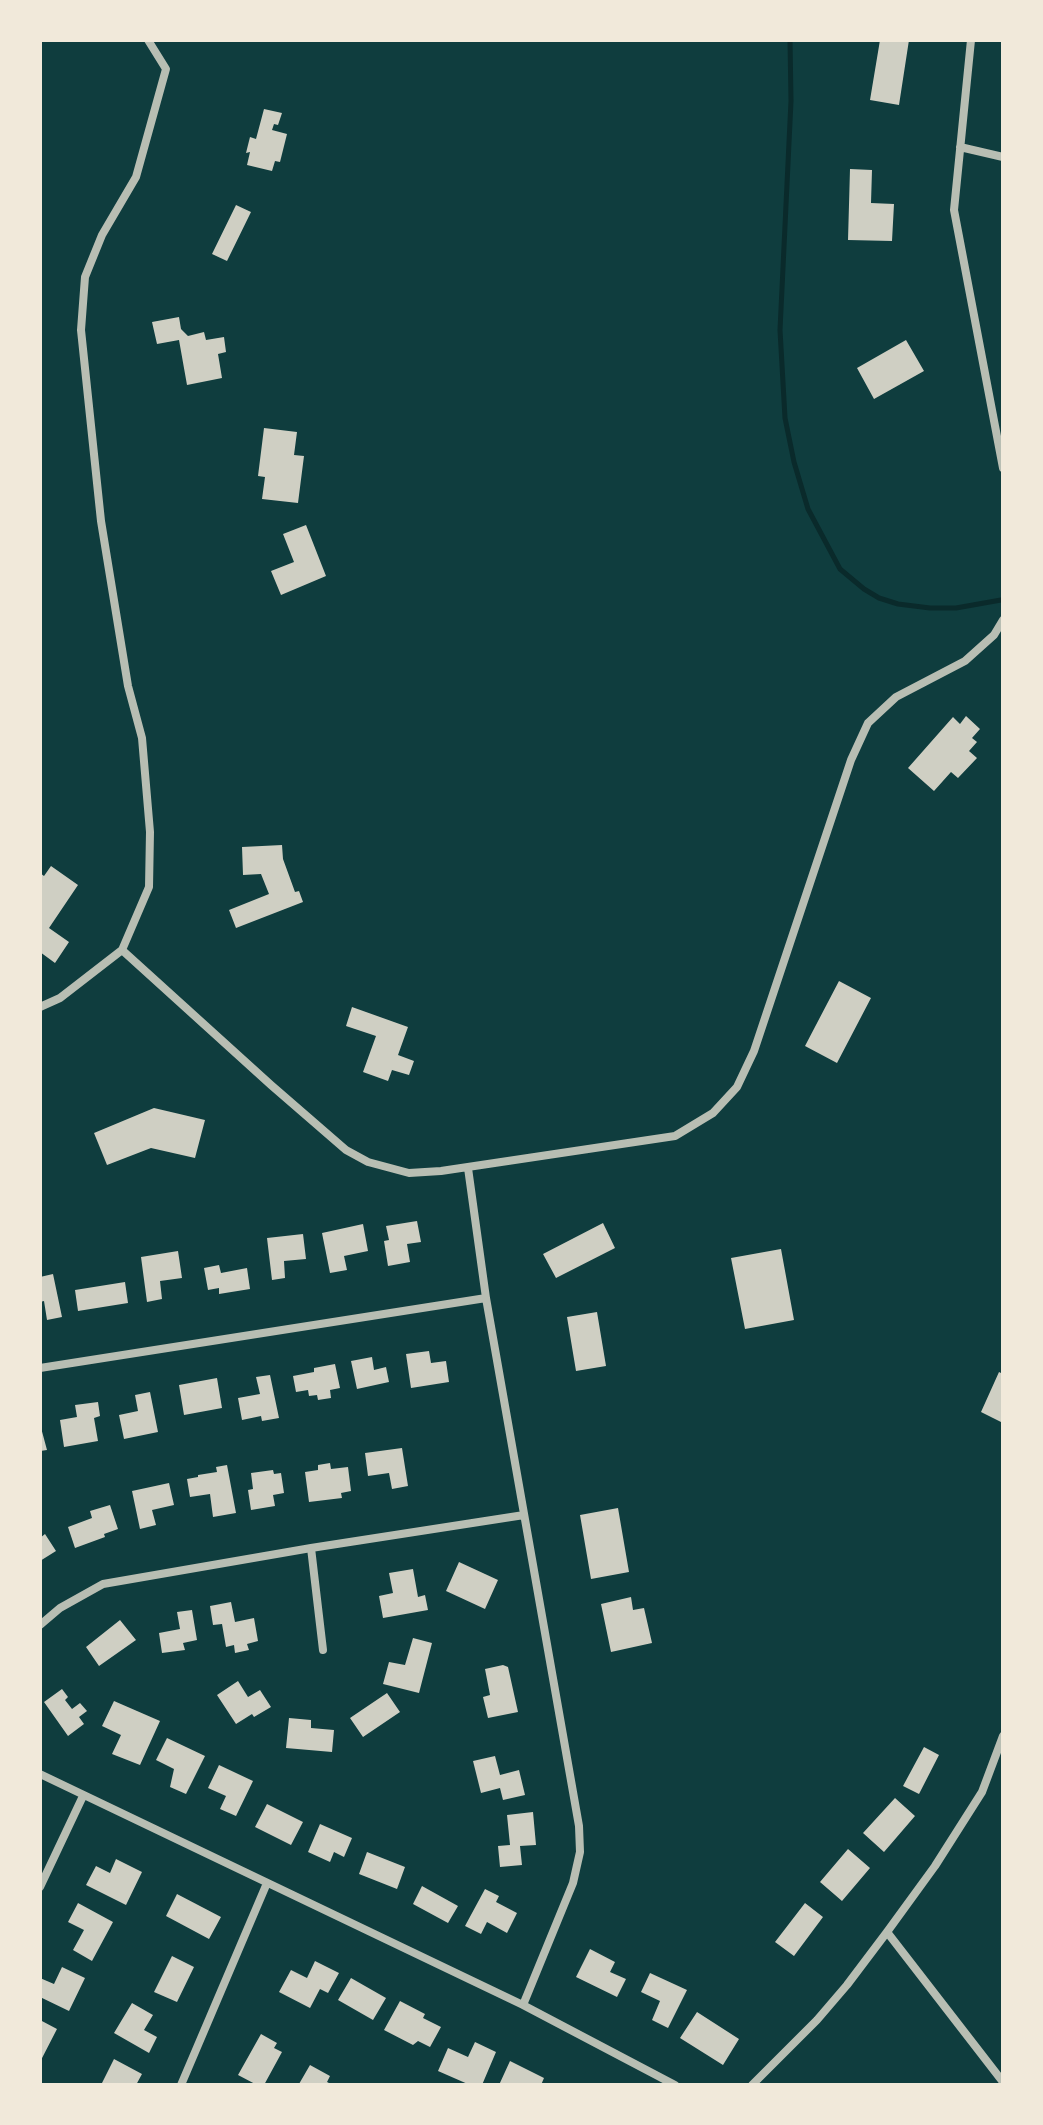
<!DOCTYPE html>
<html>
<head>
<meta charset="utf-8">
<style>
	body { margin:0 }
	#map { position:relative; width:1043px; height:2125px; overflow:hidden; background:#0f3d3e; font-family:"Work Sans",sans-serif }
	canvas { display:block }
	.frame { position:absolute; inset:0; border:42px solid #f1e9da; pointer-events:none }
</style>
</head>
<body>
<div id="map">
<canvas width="1043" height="2125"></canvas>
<div class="frame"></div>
</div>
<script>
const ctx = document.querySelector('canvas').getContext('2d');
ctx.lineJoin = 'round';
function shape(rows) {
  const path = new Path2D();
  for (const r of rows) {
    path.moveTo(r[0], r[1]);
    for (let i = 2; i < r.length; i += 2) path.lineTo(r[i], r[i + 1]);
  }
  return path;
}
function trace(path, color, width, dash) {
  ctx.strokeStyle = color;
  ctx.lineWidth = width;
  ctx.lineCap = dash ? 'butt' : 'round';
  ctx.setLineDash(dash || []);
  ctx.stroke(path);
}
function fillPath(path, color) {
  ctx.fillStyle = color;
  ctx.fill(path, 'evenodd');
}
trace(shape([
	[790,40,791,101,780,330,785,418,794,462,808,509,840,569,864,589,879,598,898,604,930,608,956,608,1001,600]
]), '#0a2a2b', 5);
fillPath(shape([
	[880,40,909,40,899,105,870,100],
	[264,109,282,113,278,125,274,124,272,130,287,134,280,162,275,161,272,171,247,165,250,152,246,153,250,137,256,139],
	[850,169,872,170,871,203,894,204,892,241,848,240],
	[236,205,251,212,227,261,212,254],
	[179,317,181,329,188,336,204,332,206,340,224,337,226,352,218,354,222,378,187,385,179,340,157,344,152,322],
	[906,340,924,371,874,399,857,368],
	[264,428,297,432,294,455,304,456,298,503,262,499,265,477,258,476],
	[306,525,326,576,281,595,271,571,294,562,283,534],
	[966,716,980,729,972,738,977,742,969,751,977,758,958,778,951,772,934,791,908,768,953,717,960,724],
	[282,845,283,859,295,892,299,891,303,902,236,928,229,910,269,894,261,874,243,875,242,847],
	[51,866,78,885,49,928,69,942,55,963,40,952,40,873,44,876],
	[839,981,871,998,837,1063,805,1046],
	[352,1007,408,1027,398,1055,414,1061,409,1075,392,1070,388,1081,363,1072,376,1036,346,1026],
	[154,1108,205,1120,195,1158,151,1148,107,1165,94,1133],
	[417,1221,421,1242,407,1244,410,1262,388,1266,384,1241,389,1240,386,1226],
	[603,1223,615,1248,556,1278,543,1254],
	[363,1224,368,1251,344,1256,347,1270,330,1273,322,1233],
	[303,1234,306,1259,284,1261,285,1278,272,1280,267,1238],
	[781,1249,794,1320,745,1329,731,1258],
	[178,1251,182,1278,160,1281,162,1299,147,1302,141,1257],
	[219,1265,221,1273,247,1268,250,1289,219,1294,219,1288,208,1290,204,1268],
	[53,1274,62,1317,47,1320,44,1301,40,1302,40,1277],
	[125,1282,128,1303,78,1311,75,1290],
	[597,1312,606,1366,576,1371,567,1317],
	[429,1351,431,1363,446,1361,449,1382,411,1388,406,1354],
	[372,1357,374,1370,386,1367,389,1382,357,1389,351,1361],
	[335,1364,340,1388,330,1390,331,1398,318,1400,317,1395,309,1396,308,1390,296,1392,293,1376,314,1372,314,1368],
	[999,1372,1003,1374,1003,1417,1001,1422,981,1412],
	[270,1375,279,1418,262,1421,261,1416,242,1420,238,1398,260,1394,256,1377],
	[217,1378,222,1408,184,1415,179,1385],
	[150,1392,158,1432,124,1439,119,1415,138,1411,135,1395],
	[98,1402,100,1416,94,1418,98,1441,64,1447,60,1420,77,1417,75,1405],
	[40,1424,47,1450,40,1451],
	[402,1448,408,1486,392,1489,389,1473,368,1476,365,1453],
	[330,1463,331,1469,348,1467,351,1491,341,1493,342,1498,309,1502,305,1472,318,1470,318,1465],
	[227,1465,236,1513,213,1517,210,1494,190,1497,187,1479,198,1477,198,1475,217,1472,216,1467],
	[273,1470,274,1474,281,1473,284,1493,273,1495,275,1506,251,1510,248,1490,253,1489,251,1473],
	[169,1483,174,1505,152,1510,156,1525,140,1529,132,1491],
	[110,1505,118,1529,104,1534,105,1537,75,1548,68,1527,92,1518,90,1511],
	[618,1508,629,1572,591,1579,580,1515],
	[45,1534,56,1551,40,1561,40,1538],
	[459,1562,498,1580,485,1609,446,1591],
	[413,1569,418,1597,425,1595,428,1610,383,1618,379,1596,393,1593,389,1573],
	[631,1597,633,1610,644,1608,652,1643,611,1652,601,1604],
	[231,1602,235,1622,254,1618,258,1641,247,1644,249,1650,235,1653,234,1645,226,1647,222,1624,213,1625,210,1606],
	[192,1610,197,1640,183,1643,185,1650,162,1653,159,1633,180,1629,177,1612],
	[120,1620,136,1640,99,1666,86,1647],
	[413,1638,432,1643,419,1693,383,1684,389,1662,405,1665],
	[503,1665,508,1667,518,1712,488,1718,483,1697,490,1695,485,1669],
	[238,1681,248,1697,260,1690,271,1707,254,1717,252,1714,236,1724,217,1695],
	[62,1689,68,1697,65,1700,72,1709,80,1703,87,1711,79,1717,84,1724,68,1736,44,1702],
	[387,1693,400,1712,363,1737,350,1718],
	[114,1701,160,1721,140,1765,112,1754,121,1735,102,1726],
	[289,1718,311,1720,311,1728,334,1730,332,1752,286,1748],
	[167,1738,205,1756,186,1794,170,1787,174,1769,156,1760],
	[924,1747,939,1755,919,1794,903,1786],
	[495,1756,500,1775,519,1770,525,1795,503,1800,500,1788,481,1793,473,1761],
	[219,1765,253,1781,236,1816,220,1809,226,1796,208,1788],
	[895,1798,915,1816,884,1852,863,1833],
	[267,1804,303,1822,291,1845,255,1827],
	[533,1812,536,1845,520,1846,522,1865,500,1867,498,1846,510,1845,507,1815],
	[320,1824,352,1838,344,1857,334,1852,330,1862,308,1852],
	[848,1849,870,1868,842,1901,820,1882],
	[367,1852,405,1867,397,1889,359,1874],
	[116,1859,142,1872,126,1905,86,1885,96,1866,110,1873],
	[422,1886,458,1906,448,1923,413,1904],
	[485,1889,499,1896,496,1902,517,1913,507,1933,487,1922,481,1934,465,1926],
	[177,1894,221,1917,209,1939,166,1916],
	[78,1903,113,1922,92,1961,73,1950,84,1930,68,1922],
	[805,1903,823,1917,794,1956,775,1942],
	[590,1949,615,1962,610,1972,626,1979,617,1997,576,1977],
	[172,1956,194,1967,177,2002,154,1992],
	[315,1961,339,1973,328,1993,320,1989,310,2008,279,1992,291,1970,307,1978],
	[62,1967,85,1978,69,2011,40,1997,40,1978,54,1984],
	[650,1973,687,1990,668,2028,652,2020,660,2001,641,1992],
	[351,1978,386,1998,373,2020,338,2000],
	[400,2001,425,2014,423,2018,441,2027,430,2047,418,2041,413,2045,384,2030],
	[132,2003,153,2015,144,2030,157,2037,149,2053,114,2033],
	[697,2012,739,2039,723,2065,680,2038],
	[40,2020,57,2029,40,2062],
	[261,2034,277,2043,274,2048,282,2052,264,2085,257,2085,238,2075],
	[475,2042,496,2052,482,2085,470,2085,438,2071,448,2048,468,2057],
	[114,2059,142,2074,136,2085,101,2085],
	[510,2061,544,2078,541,2085,499,2085],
	[310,2065,330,2076,327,2082,333,2085,299,2084]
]), '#cfcfc3');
trace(shape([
	[971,40,954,210,1003,468],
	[960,147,1003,157],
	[122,950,271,1085,346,1150,368,1162,409,1173,441,1171,675,1136,713,1113,737,1087,754,1051,851,760,868,723,896,697,965,661,994,635,1003,620],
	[40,1007,60,998,122,950,149,887,150,832,142,738,128,686,101,521,81,330,85,277,102,235,136,177,166,69,148,40],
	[468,1168,486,1298,579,1826,580,1852,573,1883,523,2005],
	[40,1368,486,1298],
	[311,1548,323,1650],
	[40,1625,60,1608,103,1584,311,1548,524,1515],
	[40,1774,523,2005,675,2085],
	[40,1887,83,1796],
	[887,1932,1003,2082],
	[181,2085,267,1883],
	[752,2085,817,2020,847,1985,887,1932,935,1866,982,1792,1003,1736]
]), '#b8beb3', 8);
</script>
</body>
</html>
